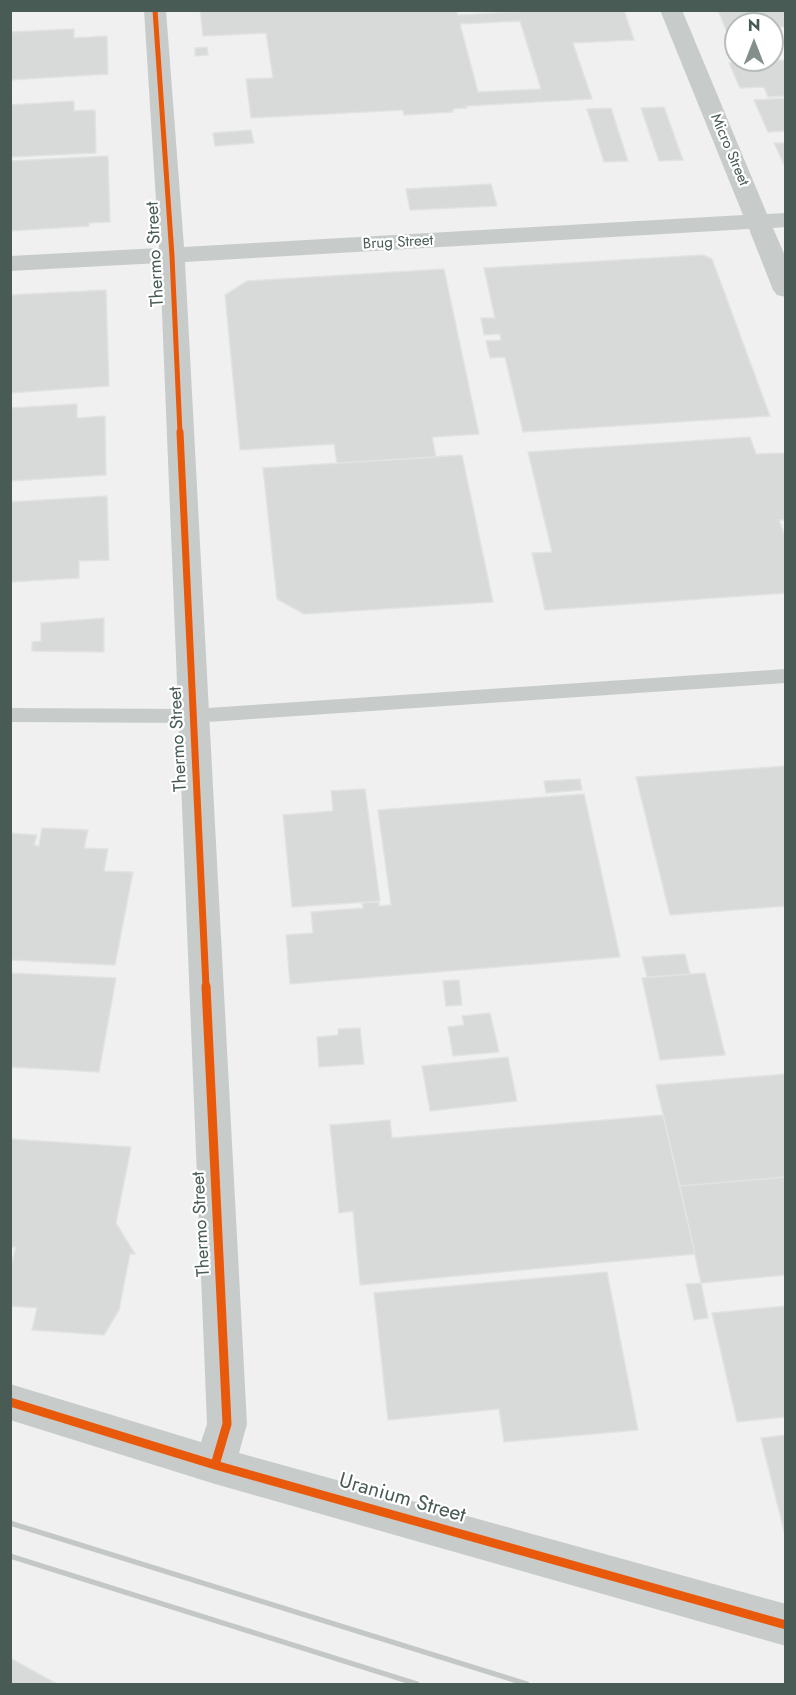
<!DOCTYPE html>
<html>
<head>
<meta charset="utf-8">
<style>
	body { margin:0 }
	#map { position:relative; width:796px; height:1695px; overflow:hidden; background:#f0f0f0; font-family:Jost,sans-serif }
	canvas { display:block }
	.frame { position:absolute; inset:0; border:12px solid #485b54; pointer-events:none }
	.north { position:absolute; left:724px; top:12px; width:60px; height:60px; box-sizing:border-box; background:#fff; border:2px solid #b6bdbb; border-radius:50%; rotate:0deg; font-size:16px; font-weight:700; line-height:24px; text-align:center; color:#485b54 }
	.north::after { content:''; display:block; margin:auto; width:21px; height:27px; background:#838f8b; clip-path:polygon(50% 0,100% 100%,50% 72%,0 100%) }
</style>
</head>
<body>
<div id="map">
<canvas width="796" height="1695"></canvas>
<div class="frame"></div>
<div class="north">N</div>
</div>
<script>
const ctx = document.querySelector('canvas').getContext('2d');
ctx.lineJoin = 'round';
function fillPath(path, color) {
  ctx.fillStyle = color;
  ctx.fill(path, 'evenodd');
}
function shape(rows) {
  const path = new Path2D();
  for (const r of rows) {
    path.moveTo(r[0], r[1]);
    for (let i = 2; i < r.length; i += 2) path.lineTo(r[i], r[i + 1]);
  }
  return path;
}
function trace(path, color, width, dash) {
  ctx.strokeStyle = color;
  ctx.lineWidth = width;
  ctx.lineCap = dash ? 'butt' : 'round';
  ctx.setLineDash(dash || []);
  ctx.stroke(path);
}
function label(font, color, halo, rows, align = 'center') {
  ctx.font = font + ' Jost,sans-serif';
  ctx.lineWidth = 4.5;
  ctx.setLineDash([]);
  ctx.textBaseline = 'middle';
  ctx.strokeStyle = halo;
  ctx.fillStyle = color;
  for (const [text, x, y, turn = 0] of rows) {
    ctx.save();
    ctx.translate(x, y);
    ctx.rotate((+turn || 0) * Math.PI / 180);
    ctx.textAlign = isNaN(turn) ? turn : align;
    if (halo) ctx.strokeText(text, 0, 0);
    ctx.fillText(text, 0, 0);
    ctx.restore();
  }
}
const building = shape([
	[200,10,456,10,458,15,546,10,624,10,634,40,573,43,592,99,466,106,467,108,453,109,453,112,404,115,403,110,251,118,246,79,273,78,266,33,203,36,200,10],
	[520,21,541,89,478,92,460,24,520,21],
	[718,10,786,10,786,27,772,27,772,24,736,24,736,29,726,30,718,10],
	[74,29,74,38,107,36,108,74,10,80,10,32,74,29],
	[207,47,208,55,195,56,195,48,207,47],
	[786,60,786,96,768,97,764,87,740,88,729,63,786,60],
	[786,98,786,131,768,132,754,100,786,98],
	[74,101,74,111,95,110,96,153,10,157,10,105,74,101],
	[664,107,683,160,659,161,641,108,664,107],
	[611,108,628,161,604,162,587,109,611,108],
	[251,130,254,143,215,146,213,133,251,130],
	[774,143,786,143,786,169,774,143],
	[108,156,110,222,89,223,89,226,10,231,10,161,108,156],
	[491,184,497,206,410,210,406,189,491,184],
	[703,255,712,259,770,416,523,432,505,357,490,358,486,341,501,340,500,334,484,335,481,318,495,318,484,268,703,255],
	[444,269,479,434,432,437,436,457,337,463,334,444,240,450,225,295,247,281,444,269],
	[106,290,109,386,10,393,10,295,106,290],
	[77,404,77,418,105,416,106,475,10,481,10,408,77,404],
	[750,437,756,454,786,453,786,520,779,520,786,538,786,593,545,610,532,553,552,552,528,452,750,437],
	[462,455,493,602,304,614,277,599,263,468,462,455],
	[107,496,109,560,79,561,79,578,10,582,10,502,107,496],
	[104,618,104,652,32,651,32,642,41,641,41,623,104,618],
	[786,766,786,906,670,915,636,777,786,766],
	[580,779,582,790,546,793,544,781,580,779],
	[365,789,380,901,292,907,283,815,333,811,331,791,365,789],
	[584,794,620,957,290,984,286,935,313,933,311,912,363,908,362,903,379,902,379,906,391,905,378,810,584,794],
	[42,828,88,830,84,848,108,849,104,871,133,872,115,965,10,960,10,833,37,835,34,845,39,846,42,828],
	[685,954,690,974,647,977,642,957,685,954],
	[10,973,116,978,99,1072,10,1067,10,973],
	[705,973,725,1055,660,1060,642,978,705,973],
	[459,980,462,1005,446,1006,443,981,459,980],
	[490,1013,499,1052,453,1056,448,1027,464,1025,462,1016,490,1013],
	[360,1028,364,1064,319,1067,317,1037,338,1035,338,1029,360,1028],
	[508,1057,517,1101,430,1111,422,1066,508,1057],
	[786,1074,786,1177,680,1186,656,1085,786,1074],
	[663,1115,695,1254,360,1285,353,1211,339,1213,330,1125,390,1120,392,1138,663,1115],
	[10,1139,131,1147,116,1223,135,1254,130,1254,119,1310,104,1335,32,1330,37,1308,10,1306,10,1269,16,1247,10,1247,10,1139],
	[786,1177,786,1275,701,1283,680,1186,786,1177],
	[607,1272,638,1430,504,1442,499,1409,388,1420,374,1293,607,1272],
	[701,1283,708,1318,694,1320,686,1284,701,1283],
	[786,1306,786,1417,737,1422,712,1313,786,1306],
	[786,1435,786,1535,785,1535,761,1438,786,1435],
	[10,1658,57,1684,10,1684,10,1658]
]);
fillPath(building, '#d8d9d9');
trace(building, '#e1e3e2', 1.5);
fillPath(shape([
	[786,669,786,683,193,723,10,722,10,708,193,709,786,669]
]), '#c7ccca');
fillPath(shape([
	[144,10,166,10,184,247,743,215,660,10,682,10,767,214,786,213,786,227,773,228,786,258,786,297,777,295,773,290,749,229,185,262,247,1424,239,1453,786,1604,786,1646,215,1484,10,1420,10,1384,201,1442,207,1424,160,263,10,271,10,256,159,248,144,10]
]), '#c7ccca');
trace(shape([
	[10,1523,527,1684],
	[10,1556,417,1684]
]), '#c3c7c6', 5);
trace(shape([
	[155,10,172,256,180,433]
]), '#e8590c', 5);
trace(shape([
	[180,432,206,987]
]), '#e8590c', 7);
trace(shape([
	[206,986,227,1424,215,1465],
	[10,1402,215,1465,786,1625]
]), '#e8590c', 9);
label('15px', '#485b54', '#fff', [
	["Micro Street",729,150,67],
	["Brug Street",398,243,-3]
]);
label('18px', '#485b54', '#fff', [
	["Thermo Street",156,254,-93],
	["Thermo Street",179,739,-93],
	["Thermo Street",202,1224,-93]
]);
label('21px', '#485b54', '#fff', [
	["Uranium Street",402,1499,16]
]);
</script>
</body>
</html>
